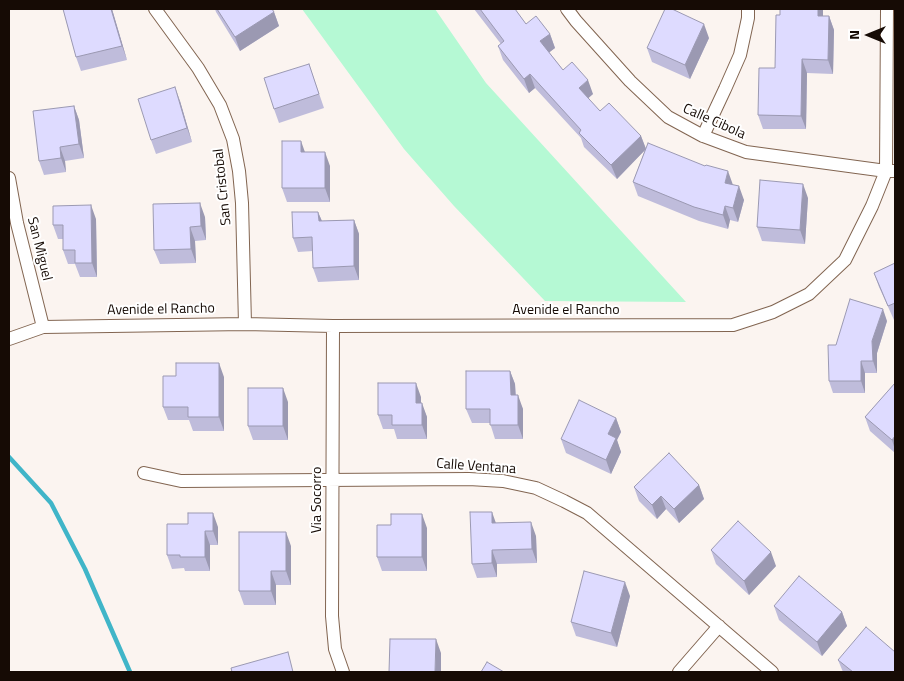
<!DOCTYPE html>
<html>
<head>
<meta charset="utf-8">
<style>
	body { margin:0 }
	#map { position:relative; width:904px; height:681px; overflow:hidden; background:#fbf4f0; font-family:"Titillium Web",sans-serif }
	canvas { display:block }
	.frame { position:absolute; inset:0; border:10px solid #160b05; pointer-events:none }
	.north { position:absolute; left:844px; top:10px; width:50px; height:50px; -webkit-text-stroke:4px #fff; paint-order:stroke; rotate:270deg; font-size:14px; font-weight:700; line-height:20px; text-align:center; color:#160b05 }
	.north::after { content:''; display:block; margin:auto; width:18px; height:22px; background:#160b05; clip-path:polygon(50% 0,100% 100%,50% 72%,0 100%) }
</style>
</head>
<body>
<div id="map">
<canvas width="904" height="681"></canvas>
<div class="frame"></div>
<div class="north">N</div>
</div>
<script>
const ctx = document.querySelector('canvas').getContext('2d');
ctx.lineJoin = 'round';
function fillPath(path, color) {
  ctx.fillStyle = color;
  ctx.fill(path, 'evenodd');
}
function shape(rows) {
  const path = new Path2D();
  for (const r of rows) {
    path.moveTo(r[0], r[1]);
    for (let i = 2; i < r.length; i += 2) path.lineTo(r[i], r[i + 1]);
  }
  return path;
}
function trace(path, color, width, dash) {
  ctx.strokeStyle = color;
  ctx.lineWidth = width;
  ctx.lineCap = dash ? 'butt' : 'round';
  ctx.setLineDash(dash || []);
  ctx.stroke(path);
}
function label(font, color, halo, rows, align = 'center') {
  ctx.font = font + ' "Titillium Web",sans-serif';
  ctx.lineWidth = 4;
  ctx.setLineDash([]);
  ctx.textBaseline = 'middle';
  ctx.strokeStyle = halo;
  ctx.fillStyle = color;
  for (const [text, x, y, turn = 0] of rows) {
    ctx.save();
    ctx.translate(x, y);
    ctx.rotate((+turn || 0) * Math.PI / 180);
    ctx.textAlign = isNaN(turn) ? turn : align;
    if (halo) ctx.strokeText(text, 0, 0);
    ctx.fillText(text, 0, 0);
    ctx.restore();
  }
}
fillPath(shape([
	[302,9,435,9,486,83,686,302,545,301,454,206,404,149]
]), '#b5f9d4');
trace(shape([
	[9,457,51,503,85,569,130,672]
]), '#40b5c8', 4.5);
const minor = shape([
	[155,9,198,68,220,105,233,139,239,171,242,203,245,324],
	[567,9,576,21,630,81,668,117,703,136,746,152,886,171,895,171],
	[703,136,725,89,740,55,748,18,748,9],
	[9,178,17,223,43,327],
	[333,326,332,616,335,649,343,672],
	[9,339,43,327,245,324,333,326,733,325,773,312,809,294,845,260,872,206,886,171,887,9],
	[144,473,181,481,469,479,503,481,536,488,564,501,587,513,772,672],
	[679,672,719,626]
]);
trace(minor, '#826551', 14);
trace(minor, '#fff', 12);
fillPath(shape([
	[63,9,112,9,127,60,81,71,76,57],
	[215,9,272,9,274,12,279,26,240,51,216,12],
	[474,9,515,9,526,24,550,34,555,48,549,52,563,70,593,94,588,98,600,111,641,136,646,149,733,185,744,200,738,222,730,220,728,229,699,221,638,196,633,182,645,150,617,179,584,147,581,138,535,88,529,93,503,60,498,46,501,44],
	[823,9,823,16,829,16,834,30,833,74,807,73,806,129,763,129,758,115,775,68,780,15],
	[709,38,690,79,652,62,647,48],
	[309,64,324,108,279,123,274,109],
	[180,101,192,142,156,154,151,140],
	[74,106,79,120,84,158,65,161,66,172,44,175,39,161],
	[305,152,330,166,330,202,287,202,282,188],
	[808,198,805,244,762,241,757,227],
	[318,212,322,221,354,220,359,234,359,280,318,282,313,268,313,251,298,252,293,238],
	[205,217,206,240,195,241,196,263,160,264,154,250],
	[96,219,97,277,80,277,75,264,68,264,63,250,63,239,58,239,53,225],
	[895,263,895,319,894,320,879,287,874,273],
	[887,321,877,353,877,373,865,373,865,393,833,393,829,381,836,345],
	[510,371,515,384,516,395,523,409,523,439,495,439,490,423,472,423,466,409],
	[224,377,224,431,193,431,189,420,168,420,163,407],
	[895,383,895,453,870,431,865,417],
	[421,397,421,403,427,417,427,439,397,439,394,429,383,429,378,415],
	[288,402,288,440,253,440,248,426],
	[616,418,621,432,617,440,621,452,611,474,566,453,561,439],
	[699,485,704,499,679,523,666,509,657,519,639,501,634,487],
	[496,523,536,536,537,563,497,564,497,577,477,578,472,564],
	[167,524,218,527,218,545,210,545,210,571,185,571,184,568,172,569,167,555],
	[427,528,427,571,382,571,377,557],
	[291,546,291,585,276,585,276,605,244,605,239,591],
	[711,550,776,566,749,595,716,564],
	[630,596,617,647,576,636,571,622],
	[774,606,842,612,847,626,822,656,779,620],
	[838,660,895,672,843,672]
]), '#bfbcdb');
fillPath(shape([
	[111,9,112,9,127,60,122,46],
	[818,9,823,9,823,30,818,16],
	[274,12,279,26,240,51,235,37],
	[829,16,834,30,833,74,828,60],
	[704,24,709,38,690,79,685,65],
	[550,34,555,48,546,55,540,41],
	[802,59,807,73,806,129,801,116],
	[530,74,535,88,529,93,524,79],
	[588,80,593,94,584,102,579,88],
	[175,87,180,101,192,142,187,128],
	[74,106,79,120,84,158,79,144],
	[641,136,646,149,617,179,611,165],
	[301,141,306,155,301,152],
	[60,147,65,161,66,172,61,158],
	[325,152,330,166,330,202,325,188],
	[728,171,733,185,725,183],
	[803,184,808,198,805,244,800,230],
	[739,186,744,200,738,222,733,208],
	[200,203,205,217,206,240,201,226],
	[91,205,96,219,97,277,92,263],
	[725,206,730,220,728,229,723,215],
	[318,212,324,226,319,221],
	[354,220,359,234,359,280,354,266],
	[190,227,195,241,196,263,191,249],
	[883,309,887,321,877,353,877,373,873,361,872,341],
	[861,361,865,373,865,393,861,381],
	[219,363,224,377,224,431,219,417],
	[510,371,515,384,516,409,511,395],
	[416,383,421,397,421,417,416,403],
	[283,388,288,402,288,440,283,426],
	[518,395,523,409,523,439,518,425],
	[422,403,427,417,427,439,422,425],
	[616,418,621,432,617,440,621,452,611,474,606,460,608,434],
	[895,436,895,450,892,440],
	[699,485,704,499,679,523,674,509],
	[661,496,666,509,657,519,652,505],
	[492,512,497,526,492,523],
	[213,513,218,527,218,545,213,531],
	[422,514,427,528,427,571,422,557],
	[531,522,536,536,537,563,532,549],
	[205,531,210,545,210,571,205,557],
	[286,532,291,546,291,585,286,571],
	[492,550,497,564,497,577,492,563],
	[771,552,776,566,749,595,744,581],
	[271,571,276,585,276,605,271,591],
	[625,582,630,596,617,647,611,633],
	[842,612,847,626,822,656,817,642],
	[436,639,441,653,441,672,435,672]
]), '#9b99b2');
const building = shape([
	[63,9,111,9,122,46,76,57,63,9],
	[217,9,272,9,274,12,235,37,217,9],
	[480,9,515,9,526,24,536,16,550,34,540,41,563,70,572,62,588,80,579,88,600,111,609,103,641,136,611,165,579,133,581,130,530,74,524,79,498,46,504,41,480,9],
	[665,9,672,9,704,24,685,65,647,48,665,9],
	[780,9,818,9,818,16,829,16,828,60,802,59,801,116,758,115,759,68,775,68,776,15,780,15,780,9],
	[309,64,319,94,274,109,264,78,309,64],
	[175,87,187,128,151,140,138,99,175,87],
	[74,106,79,144,60,147,61,158,39,161,33,111,74,106],
	[282,141,301,141,301,152,325,152,325,188,282,188,282,141],
	[648,143,705,166,706,165,728,171,725,183,739,186,733,208,725,206,723,215,694,207,633,182,648,143],
	[760,180,803,184,800,230,757,227,760,180],
	[200,203,201,226,190,227,191,249,154,250,153,204,200,203],
	[91,205,92,263,75,263,75,250,63,250,63,225,53,225,53,206,91,205],
	[292,212,318,212,319,221,354,220,354,266,313,268,312,237,293,238,292,212],
	[895,263,895,303,888,306,874,273,895,263],
	[850,299,883,309,872,341,873,361,861,361,861,381,829,381,828,345,836,345,850,299],
	[176,363,219,363,219,417,188,417,188,407,163,407,163,376,176,376,176,363],
	[466,371,510,371,511,395,518,395,518,425,490,425,490,409,466,409,466,371],
	[378,383,416,383,416,403,422,403,422,425,392,425,392,415,378,415,378,383],
	[895,383,895,436,892,440,865,417,895,383],
	[248,388,283,388,283,426,248,426,248,388],
	[579,400,616,418,608,434,616,438,606,460,561,439,579,400],
	[669,453,699,485,674,509,661,496,652,505,634,487,669,453],
	[470,512,492,512,492,523,531,522,532,549,492,550,492,563,472,564,470,512],
	[188,513,213,513,213,531,205,531,205,557,180,557,180,555,167,555,167,524,188,524,188,513],
	[391,514,422,514,422,557,377,557,377,525,391,525,391,514],
	[738,521,771,552,744,581,711,550,738,521],
	[239,532,286,532,286,571,271,571,271,591,239,591,239,532],
	[584,571,625,582,611,633,571,622,584,571],
	[799,576,842,612,817,642,774,606,799,576],
	[866,627,895,652,895,672,853,672,838,660,866,627],
	[390,639,436,639,435,672,389,672,390,639],
	[288,652,293,672,232,672,231,668,288,652],
	[487,662,504,672,481,672,487,662]
]);
fillPath(building, '#dedbff');
trace(building, '#9b99b2', 1);
label('14px', '#160b05', '#fff', [
	["Calle Cibola",714,122,24],
	["San Cristobal",223,187,-96],
	["San Miguel",39,249,76],
	["Avenide el Rancho",161,310,-1],
	["Avenide el Rancho",566,311],
	["Calle Ventana",476,467,4],
	["Via Socorro",318,500,-90]
]);
</script>
</body>
</html>
